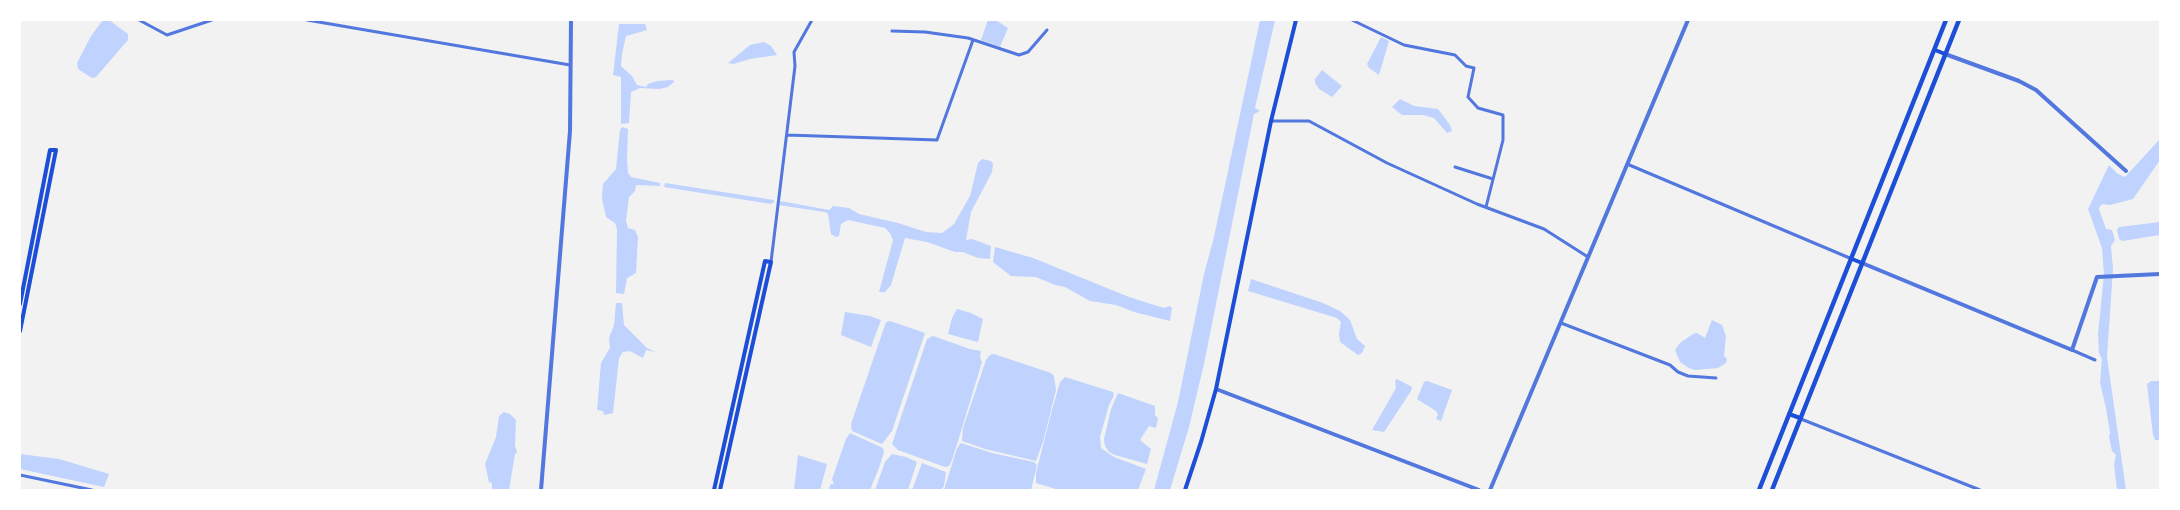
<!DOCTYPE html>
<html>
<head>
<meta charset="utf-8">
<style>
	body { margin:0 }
	#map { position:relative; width:2180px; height:510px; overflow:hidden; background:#f2f2f2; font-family:"Alegreya Sans",sans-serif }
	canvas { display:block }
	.frame { position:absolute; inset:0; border:21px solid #fff; pointer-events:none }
</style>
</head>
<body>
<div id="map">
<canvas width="2180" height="510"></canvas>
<div class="frame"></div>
</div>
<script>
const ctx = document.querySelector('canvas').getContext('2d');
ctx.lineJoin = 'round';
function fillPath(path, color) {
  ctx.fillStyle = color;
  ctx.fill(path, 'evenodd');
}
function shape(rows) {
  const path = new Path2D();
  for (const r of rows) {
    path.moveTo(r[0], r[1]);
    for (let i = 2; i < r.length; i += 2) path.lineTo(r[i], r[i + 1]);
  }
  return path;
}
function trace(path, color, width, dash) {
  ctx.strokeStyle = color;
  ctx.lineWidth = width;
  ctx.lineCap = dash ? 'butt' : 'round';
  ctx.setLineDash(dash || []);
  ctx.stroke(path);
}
fillPath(shape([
	[103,20,109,20,128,34,128,40,96,77,92,78,78,69,77,63,91,36],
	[988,20,997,21,1008,28,1000,47,981,40],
	[1260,20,1275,20,1255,108,1260,111,1254,114,1204,364,1189,427,1170,490,1154,490,1178,402,1204,274,1214,237],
	[619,24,645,24,647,30,626,36,622,54,621,66,632,76,637,85,646,87,648,84,657,81,673,80,674,82,668,87,659,89,640,88,631,92,629,123,621,124,621,77,613,75],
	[1381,37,1389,41,1379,75,1369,68,1367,64],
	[764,42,771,46,777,55,750,59,733,64,728,63,750,45],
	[1322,70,1342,86,1332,97,1319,89,1315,83,1315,79],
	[1400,99,1414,106,1438,109,1450,125,1452,131,1447,133,1434,118,1423,115,1402,115,1392,107],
	[622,127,628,129,627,158,628,173,631,177,660,183,660,186,636,185,635,191,629,197,626,221,628,228,635,230,638,237,636,273,627,278,624,294,616,293,617,229,615,223,606,217,602,199,603,184,616,169,620,130],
	[2160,139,2160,160,2133,199,2110,205,2103,204,2100,206,2099,209,2106,229,2112,230,2115,240,2111,246,2113,269,2107,357,2126,490,2117,490,2114,464,2116,455,2112,451,2109,437,2110,433,2106,408,2100,383,2102,359,2099,353,2098,334,2104,274,2102,248,2088,209,2109,165,2118,174,2125,177],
	[982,159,991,161,993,164,992,172,971,212,966,240,972,239,991,246,990,259,978,258,963,252,955,252,927,242,905,238,891,285,885,292,879,292,893,240,890,233,885,228,848,220,841,224,839,236,836,237,831,234,828,214,825,212,778,205,781,201,829,210,833,206,849,208,859,214,898,223,926,232,942,233,954,224,970,196,978,163],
	[665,183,774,200,774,202,771,204,664,187],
	[2160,222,2160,235,2122,241,2119,239,2117,230,2119,227],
	[995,247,1033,258,1129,297,1164,308,1170,306,1172,308,1170,321,1134,312,1116,305,1090,301,1065,287,1055,285,1036,277,1011,276,993,262],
	[1251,279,1323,303,1340,311,1350,320,1357,339,1365,346,1362,353,1358,355,1340,342,1339,334,1341,322,1337,318,1248,291],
	[616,303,622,303,624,325,647,348,656,352,646,350,643,358,630,351,623,352,619,358,613,413,604,415,603,411,597,410,601,363,610,348,609,338,614,325],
	[957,309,971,313,983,319,978,342,948,334,952,318],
	[845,312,870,316,881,320,871,347,841,335],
	[1712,320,1722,325,1726,336,1724,356,1727,359,1726,363,1718,368,1695,370,1689,368,1680,362,1675,350,1680,343,1693,334,1697,333,1705,338],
	[890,321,925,333,892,431,882,444,852,431,851,424,886,322],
	[933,336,970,349,981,351,980,358,982,362,958,441,952,460,949,466,945,467,898,450,892,444,927,339],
	[994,354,1051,373,1054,376,1056,390,1043,442,1036,461,985,449,962,441,963,428,986,360,990,355],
	[1065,377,1113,392,1114,395,1109,405,1100,437,1101,448,1114,457,1146,469,1138,490,1059,490,1036,483,1036,473,1052,410,1060,382],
	[1397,379,1412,387,1411,391,1384,432,1372,430,1396,388,1395,381],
	[1427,381,1452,390,1441,421,1436,419,1438,415,1436,411,1417,399,1424,382],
	[2151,381,2160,381,2160,440,2155,440,2153,435,2147,384],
	[1118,393,1155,406,1155,415,1158,418,1156,428,1149,426,1140,440,1151,449,1147,464,1115,455,1109,452,1105,446,1104,439,1111,409],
	[504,412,510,414,516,420,515,445,517,453,515,454,509,490,492,490,492,483,489,482,485,464,496,437,499,416],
	[850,433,883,448,884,452,879,468,870,490,828,490,831,484,834,484,832,479,846,439],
	[961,443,992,453,1034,462,1037,465,1031,490,944,490,957,448],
	[20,454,59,459,109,474,104,487,20,469],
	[892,454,906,457,917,462,908,490,875,490,885,462],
	[798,455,827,464,820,490,794,490],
	[922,463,946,472,944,486,941,490,912,490]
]), '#bfd3fe');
trace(shape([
	[139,20,167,35,212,20],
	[307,20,570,65],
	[1352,20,1404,45,1455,55,1466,66,1474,68,1468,97,1478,108,1503,115,1503,140,1486,207],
	[892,31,925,32,968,38,1019,55,1028,52,1047,30],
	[1271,121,1309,121,1387,163,1477,204,1544,229,1588,257],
	[787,135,937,140,973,40],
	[1627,164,1852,259],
	[1455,167,1493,179],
	[771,262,795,66,794,52,812,20],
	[1561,323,1670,365,1678,372,1688,376,1716,378],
	[2072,350,2095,360],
	[1801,419,1980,490],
	[20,475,92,490]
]), '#5277de', 3);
trace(shape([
	[1945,54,2019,81,2036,90,2126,171],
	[1862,263,2072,350,2097,277,2160,274],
	[1216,389,1479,490],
	[541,490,570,131,571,20],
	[1490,490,1688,20]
]), '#5277de', 4);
trace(shape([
	[1935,50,1945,54],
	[1852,259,1862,263],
	[20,304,50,150,56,150],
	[20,331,56,150],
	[1789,414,1800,418],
	[714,490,765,261,771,262,720,490],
	[1185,490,1201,442,1216,389,1271,121,1296,20]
]), '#1d4ed8', 4);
trace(shape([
	[1759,490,1946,20],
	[1772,490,1959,20]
]), '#1d4ed8', 4.5);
</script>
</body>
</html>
